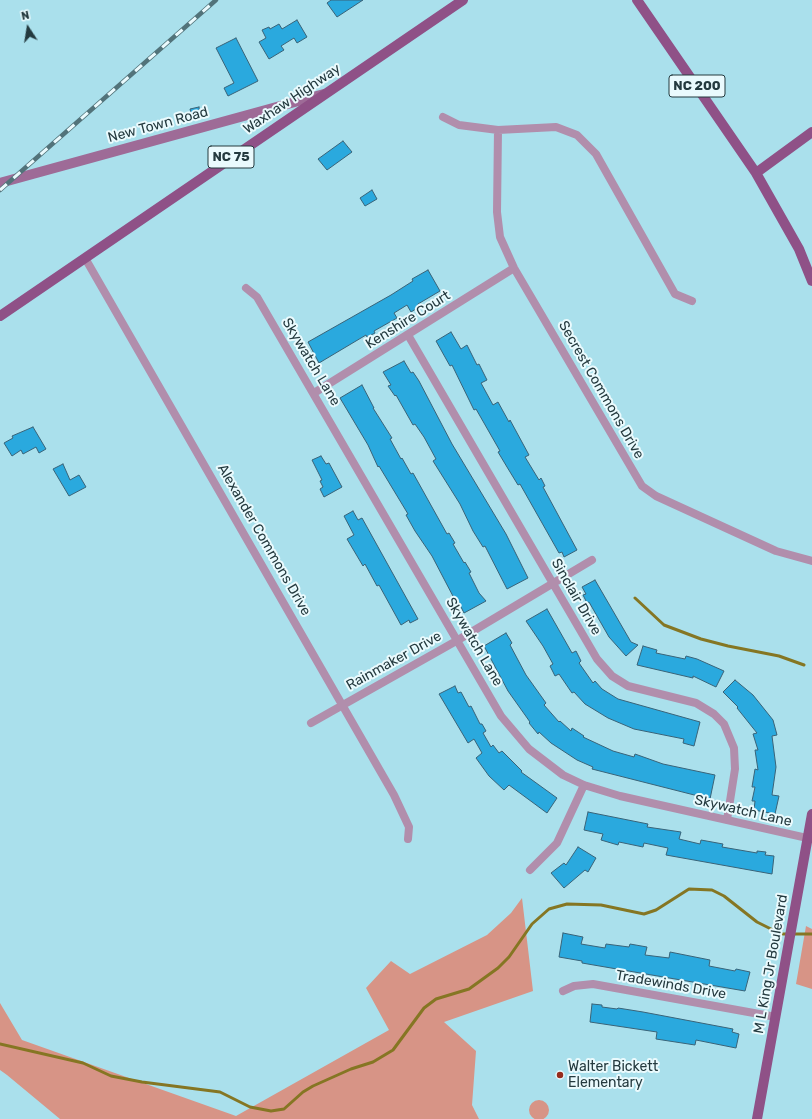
<!DOCTYPE html>
<html>
<head>
<meta charset="utf-8">
<style>
	body { margin:0 }
	#map { position:relative; width:812px; height:1119px; overflow:hidden; background:#aae0ec; font-family:Rubik,sans-serif }
	canvas { display:block }
	.north { position:absolute; left:8px; top:8px; width:40px; height:40px; -webkit-text-stroke:3px #eafafd; paint-order:stroke; rotate:348deg; font-size:11px; font-weight:700; line-height:16px; text-align:center; color:#243a3f }
	.north::after { content:''; display:block; margin:auto; width:14px; height:18px; background:#243a3f; clip-path:polygon(50% 0,100% 100%,50% 72%,0 100%) }
</style>
</head>
<body>
<div id="map">
<canvas width="812" height="1119"></canvas>
<div class="north">N</div>
</div>
<script>
const ctx = document.querySelector('canvas').getContext('2d');
ctx.lineJoin = 'round';
function fillPath(path, color) {
  ctx.fillStyle = color;
  ctx.fill(path, 'evenodd');
}
function shape(rows) {
  const path = new Path2D();
  for (const r of rows) {
    if (r.length === 3) {
      path.moveTo(r[0] + r[2], r[1]);
      path.arc(r[0], r[1], r[2], 0, 2 * Math.PI);
      continue;
    }
    path.moveTo(r[0], r[1]);
    for (let i = 2; i < r.length; i += 2) path.lineTo(r[i], r[i + 1]);
  }
  return path;
}
function trace(path, color, width, dash) {
  ctx.strokeStyle = color;
  ctx.lineWidth = width;
  ctx.lineCap = dash ? 'butt' : 'round';
  ctx.setLineDash(dash || []);
  ctx.stroke(path);
}
function label(font, color, halo, rows, align = 'center') {
  ctx.font = font + ' Rubik,sans-serif';
  ctx.lineWidth = 4;
  ctx.setLineDash([]);
  ctx.textBaseline = 'middle';
  ctx.strokeStyle = halo;
  ctx.fillStyle = color;
  for (const [text, x, y, turn = 0] of rows) {
    ctx.save();
    ctx.translate(x, y);
    ctx.rotate((+turn || 0) * Math.PI / 180);
    ctx.textAlign = isNaN(turn) ? turn : align;
    if (halo) ctx.strokeText(text, 0, 0);
    ctx.fillText(text, 0, 0);
    ctx.restore();
  }
}
fillPath(shape([
	[522,898,533,991,444,1022,476,1051,472,1105,479,1119,60,1119,7,1075,0,1070,0,1003,22,1040,236,1116,389,1030,366,988,391,961,410,974,487,935,511,913],
	[806,926,812,929,812,989,796,984],
	[539,1110,10]
]), '#d79486');
trace(shape([
	[635,598,664,625,701,639,728,646,779,656,804,665],
	[0,1044,83,1063,111,1076,142,1082,220,1092,250,1107,271,1111,284,1109,303,1092,313,1086,351,1069,373,1062,393,1050,424,1008,436,999,469,989,498,968,509,957,532,924,549,909,567,904,601,905,644,914,656,910,689,889,712,890,724,896,757,922,781,934,812,934]
]), '#857623', 3);
const building = shape([
	[331,0,363,0,337,17,327,3,331,0],
	[297,20,307,37,297,43,294,38,281,46,284,50,269,59,259,42,266,38,262,30,269,27,270,29,279,24,282,29,297,20],
	[236,38,258,81,228,96,224,88,234,83,216,48,236,38],
	[199,107,200,115,192,117,190,109,199,107],
	[343,141,352,152,327,170,318,159,343,141],
	[372,190,377,199,365,206,360,198,372,190],
	[428,270,440,291,418,304,419,307,411,312,407,305,394,313,397,318,374,331,375,333,367,337,366,335,319,363,308,342,391,295,413,281,412,279,428,270],
	[451,332,461,349,467,345,477,365,479,364,487,380,481,383,493,405,498,402,509,422,510,420,529,455,525,457,539,480,541,478,545,486,543,487,577,550,564,557,562,552,559,553,520,484,518,485,507,467,498,452,500,451,476,409,474,410,452,365,450,366,436,341,451,332],
	[404,361,411,373,413,372,419,381,452,444,506,534,528,578,507,589,485,546,483,547,473,531,460,504,433,461,436,459,424,437,415,424,413,425,396,395,395,396,388,386,391,385,383,372,404,361],
	[362,385,374,408,373,408,392,438,390,439,401,459,402,458,411,474,413,473,447,534,449,533,455,543,453,544,464,563,465,562,471,572,469,573,479,593,486,601,464,613,457,599,455,600,432,556,415,531,406,515,408,514,379,466,378,467,368,445,340,398,362,385],
	[33,427,46,449,39,453,36,447,23,454,21,450,12,456,4,443,13,438,12,436,33,427],
	[321,456,326,464,329,463,342,487,324,497,320,489,323,487,320,481,322,480,312,460,321,456],
	[63,464,70,480,79,475,86,487,69,496,53,469,63,464],
	[353,511,358,520,362,518,418,619,410,623,409,620,401,625,379,585,377,586,365,564,363,566,347,539,354,535,344,516,353,511],
	[595,580,631,642,638,645,626,656,609,637,589,602,587,603,583,595,586,594,582,587,595,580],
	[547,609,572,653,576,651,581,661,579,663,593,683,595,681,602,689,618,699,700,722,694,746,683,743,684,739,634,729,608,718,585,704,574,692,572,693,559,674,555,676,550,666,553,664,543,646,526,621,547,609],
	[506,633,512,643,510,645,526,675,546,703,544,705,559,722,560,721,571,731,572,728,584,736,583,737,613,751,634,757,635,754,663,764,715,775,710,799,592,769,593,767,577,760,551,743,539,732,538,734,529,723,530,722,508,691,484,646,506,633],
	[643,646,657,650,656,653,685,659,686,656,697,659,724,671,716,687,693,676,693,678,637,665,643,646],
	[735,680,753,695,773,720,777,735,772,736,776,767,772,795,779,796,775,814,754,810,755,801,752,801,755,787,752,787,755,769,758,770,755,750,758,750,753,734,757,733,737,708,738,707,723,692,735,680],
	[455,686,458,693,461,692,469,707,471,706,480,724,482,724,486,731,483,733,491,747,493,745,499,753,502,751,522,771,521,772,557,798,547,813,509,785,504,790,489,776,476,758,482,753,474,739,468,743,439,694,455,686],
	[588,812,648,824,647,827,681,832,679,839,700,844,701,840,723,844,722,847,757,853,757,851,766,852,765,855,774,856,772,874,666,855,668,848,644,843,643,847,619,842,618,845,601,840,603,834,584,830,588,812],
	[578,847,596,858,588,872,585,870,564,888,551,873,564,863,566,865,578,847],
	[563,933,583,937,581,944,605,948,606,944,629,947,630,944,647,947,645,955,669,958,670,952,710,960,709,966,735,971,736,969,750,972,745,991,582,963,582,961,559,957,563,933],
	[592,1004,602,1005,602,1007,617,1009,618,1008,643,1012,733,1029,732,1032,739,1034,736,1048,696,1040,695,1045,656,1039,657,1032,590,1022,592,1004]
]);
fillPath(building, '#2aa9de');
trace(building, '#396378', 1);
trace(shape([
	[443,117,459,125,498,130,556,127,577,135,596,154,675,294,692,301],
	[498,130,497,212,500,237,514,268,642,486,656,496,776,551,812,561],
	[85,258,394,795,409,827,408,839],
	[246,288,257,297,501,716,529,749,563,775,584,785,620,796,812,839],
	[408,335,597,659,612,676,628,686,696,703,714,714,724,724,734,748,735,769,727,820],
	[314,393,514,268],
	[311,723,458,640,592,560],
	[530,870,557,843,584,785],
	[563,991,574,986,593,984,776,1017]
]), '#b18eac', 8);
trace(shape([
	[0,183,324,94]
]), '#9e6b97', 10);
trace(shape([
	[637,0,756,173,799,249,812,281],
	[756,173,812,132],
	[0,316,463,0],
	[757,1119,812,814]
]), '#8f5187', 10);
const rail = shape([
	[0,190,216,0]
]);
trace(rail, '#52737a', 4.5);
trace(rail, '#eafafd', 3, [9]);
for (const [x, y, r, color] of [
	[560,1075,4,"#962c1c"]
]) {
  const dot = new Path2D();
  dot.arc(x, y, r, 0, 2 * Math.PI);
  ctx.fillStyle = color;
  ctx.fill(dot);
  trace(dot, '#eafafd', 1.5);
}
for (const [x, y, w] of [
	[697,86,56],
	[231,157,46]
]) {
  const box = new Path2D();
  box.roundRect(x - w / 2, y - 11, w, 22, 3);
  ctx.fillStyle = '#eafafd';
  ctx.fill(box);
  trace(box, '#243a3f', 1);
}
label('bold 13px', '#243a3f', null, [
	["NC 200",697,86],
	["NC 75",231,157]
]);
label('14px', '#243a3f', '#eafafd', [
	["Waxhaw Highway",292,99,-34],
	["New Town Road",158,125,-15],
	["Kenshire Court",408,320,-32],
	["Skywatch Lane",311,362,59],
	["Secrest Commons Drive",601,390,60],
	["Alexander Commons Drive",264,540,60],
	["Sinclair Drive",576,597,60],
	["Skywatch Lane",474,642,60],
	["Rainmaker Drive",394,661,-29],
	["Skywatch Lane",743,811,13],
	["M L King Jr Boulevard",771,964,-80],
	["Tradewinds Drive",671,985,10]
]);
label('14px', '#243a3f', '#eafafd', [
	["Walter Bickett",568,1067],
	["Elementary",568,1083]
], 'left');
</script>
</body>
</html>
